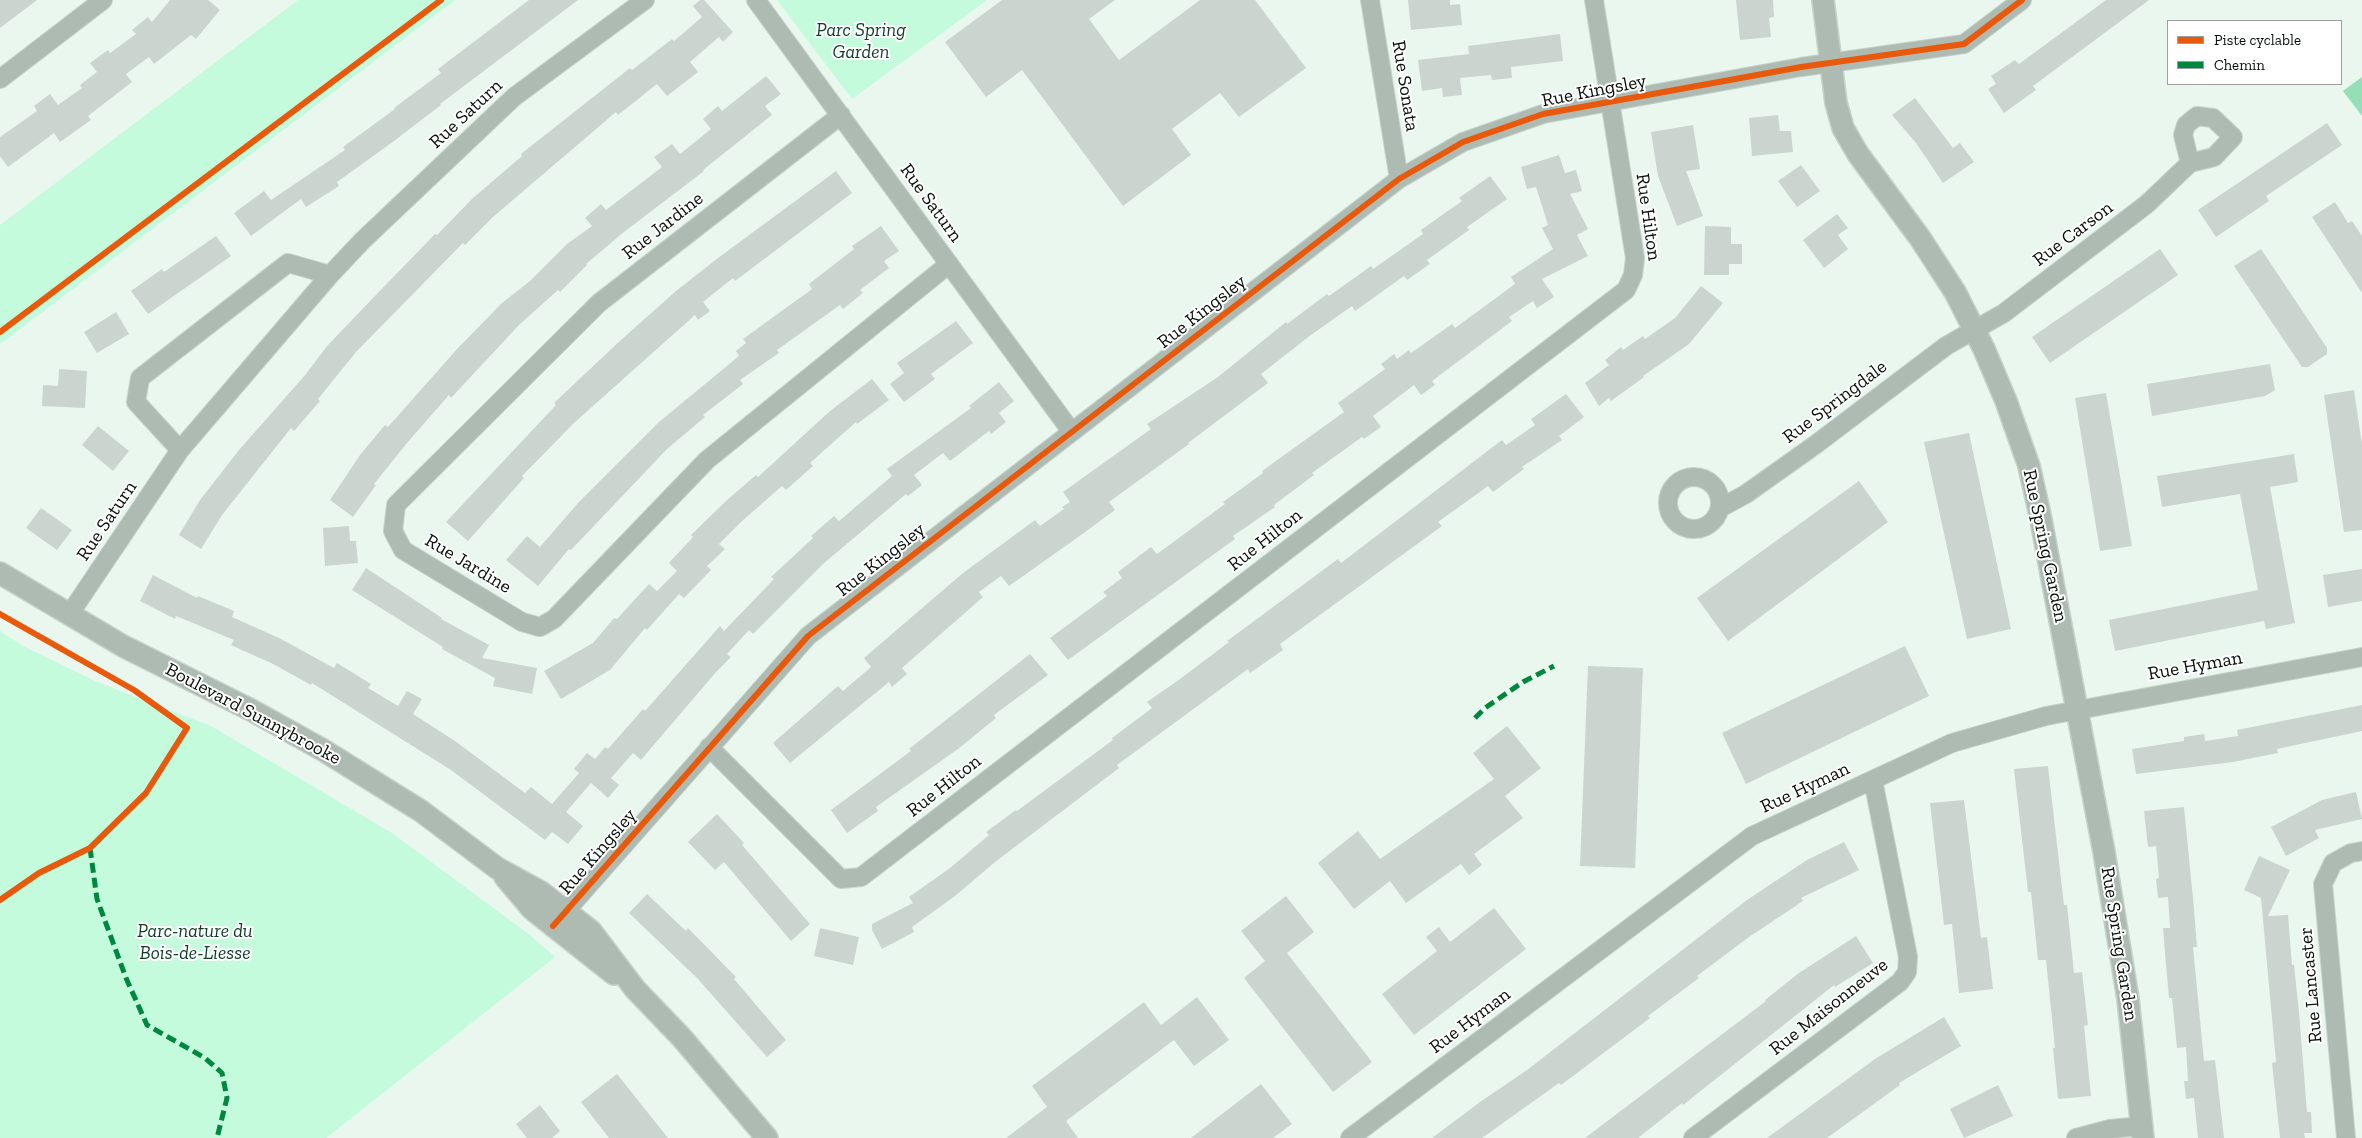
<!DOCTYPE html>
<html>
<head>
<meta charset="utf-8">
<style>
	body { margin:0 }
	#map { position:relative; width:2362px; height:1138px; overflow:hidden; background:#e9f7ef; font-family:"Zilla Slab",serif }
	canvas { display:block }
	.legend { position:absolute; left:2167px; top:20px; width:175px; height:65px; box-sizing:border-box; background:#fff; border:1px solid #9c9f9d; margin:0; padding:6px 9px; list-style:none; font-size:15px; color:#070f0a }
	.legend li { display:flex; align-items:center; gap:10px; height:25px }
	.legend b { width:25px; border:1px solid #9c9f9d }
</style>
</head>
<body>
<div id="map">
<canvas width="2362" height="1138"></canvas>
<ul class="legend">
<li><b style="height:6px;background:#e8590c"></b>Piste cyclable</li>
<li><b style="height:6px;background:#00873e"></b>Chemin</li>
</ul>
</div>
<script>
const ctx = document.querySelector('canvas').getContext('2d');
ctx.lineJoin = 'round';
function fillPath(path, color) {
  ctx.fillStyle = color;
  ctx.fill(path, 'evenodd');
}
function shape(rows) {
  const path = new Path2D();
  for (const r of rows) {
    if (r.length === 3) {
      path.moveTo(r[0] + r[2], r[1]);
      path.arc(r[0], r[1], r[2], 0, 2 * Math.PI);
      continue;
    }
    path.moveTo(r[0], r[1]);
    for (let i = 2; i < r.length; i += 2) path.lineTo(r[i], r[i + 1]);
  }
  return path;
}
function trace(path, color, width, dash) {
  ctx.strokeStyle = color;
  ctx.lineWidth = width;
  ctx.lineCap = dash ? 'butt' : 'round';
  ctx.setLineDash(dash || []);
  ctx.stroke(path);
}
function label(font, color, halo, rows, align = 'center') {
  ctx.font = font + ' "Zilla Slab",serif';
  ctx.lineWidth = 4;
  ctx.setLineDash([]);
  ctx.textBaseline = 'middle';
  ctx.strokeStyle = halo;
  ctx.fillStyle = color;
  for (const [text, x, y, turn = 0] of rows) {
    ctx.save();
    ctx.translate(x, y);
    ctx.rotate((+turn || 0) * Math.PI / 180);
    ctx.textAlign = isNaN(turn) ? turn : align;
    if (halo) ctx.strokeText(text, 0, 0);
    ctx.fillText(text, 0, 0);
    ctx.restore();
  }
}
fillPath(shape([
	[298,0,455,0,0,344,0,225],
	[777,0,987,0,852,99],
	[0,631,21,645,97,682,211,726,392,833,530,935,555,957,326,1138,0,1138]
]), '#c4fbdd');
fillPath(shape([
	[2362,77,2362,116,2343,91]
]), '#95deb8');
fillPath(shape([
	[0,0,37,0,0,28],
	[170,0,208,0,220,10,196,39,191,35,154,64,149,57,126,74,132,82,88,116,91,120,60,142,54,133,8,167,0,156,0,137,37,111,34,106,50,94,58,105,82,88,80,85,97,72,90,63,108,50,110,53,136,34,132,30,148,17,152,22],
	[529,0,578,0,440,104,441,105,390,144,337,182,339,186,306,207,301,199,251,236,234,213,264,191,271,200,345,150,343,147,395,109,394,108,441,73,438,69],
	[700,0,704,0,733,32,723,42,719,37,690,62,698,72,667,96,657,84,618,115,616,112,493,217,465,245,463,243,356,352,318,399,320,401,294,431,291,428,222,515,201,549,179,535,200,500,239,450,306,374,327,346,373,298,435,234,437,235,473,198,522,156,521,154,630,68,632,70,672,39,674,41,702,17,693,6],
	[1002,0,1115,0,1089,19,1119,60,1200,0,1255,0,1306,68,1239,117,1220,93,1172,129,1191,155,1123,206,1022,70,986,97,945,42],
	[1408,0,1450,0,1450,5,1460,4,1462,25,1411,30],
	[1736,0,1773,0,1774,17,1769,18,1771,37,1740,40],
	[2106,0,2149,0,2033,86,2036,90,2004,113,1988,89,1996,84,1991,76,2015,60,2019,64],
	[1560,34,1563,61,1511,67,1512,78,1492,80,1491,75,1460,78,1462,95,1443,97,1442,88,1422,91,1418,60,1469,54,1468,46],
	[766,76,781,94,765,106,772,115,703,170,704,171,624,232,586,264,587,265,560,292,558,290,519,325,451,398,449,395,407,443,374,484,376,485,353,517,330,500,360,455,385,425,388,427,457,349,502,303,530,281,567,244,592,226,585,218,601,204,606,210,662,167,654,157,672,144,680,154,711,129,703,119,718,106,722,111],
	[1915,98,1953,148,1960,143,1974,162,1943,183,1916,143,1892,115],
	[1778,115,1780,131,1791,131,1793,152,1752,156,1749,118],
	[2327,123,2342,145,2266,196,2269,201,2216,237,2198,210],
	[1693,125,1700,169,1686,171,1703,216,1677,226,1658,176,1651,132],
	[1559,155,1565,173,1576,170,1582,191,1570,194,1588,229,1577,235,1588,256,1542,279,1554,297,1537,308,1533,301,1509,317,1512,321,1432,381,1435,385,1421,395,1414,385,1373,416,1381,427,1364,439,1362,437,1312,473,1314,475,1274,505,1275,507,1233,536,1235,539,1068,660,1050,638,1107,596,1103,592,1122,578,1118,572,1151,547,1157,554,1225,504,1223,502,1263,473,1262,471,1344,412,1338,403,1385,369,1381,364,1394,354,1397,359,1409,350,1411,353,1452,324,1455,328,1515,284,1511,277,1553,249,1542,228,1548,225,1536,187,1527,189,1521,167],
	[1801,165,1820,191,1797,207,1778,181],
	[836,171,852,193,735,281,733,278,703,302,710,311,698,320,695,315,574,423,522,476,524,478,468,541,446,522,556,405,554,403,622,339,676,291,718,258],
	[1490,176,1507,199,1467,227,1469,230,1427,260,1430,264,1407,280,1404,276,1355,311,1352,306,1311,335,1261,374,1268,383,1188,443,1189,444,1109,502,1115,510,1074,540,1009,586,1001,576,979,592,983,597,902,668,907,674,892,687,889,682,790,763,773,743,838,686,843,691,871,667,864,658,963,573,1035,520,1040,526,1064,509,1062,507,1070,502,1063,492,1151,429,1147,424,1218,377,1286,322,1287,324,1327,294,1329,296,1371,266,1373,269,1423,234,1421,230,1462,201,1459,198],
	[2335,202,2348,223,2352,221,2362,236,2362,293,2312,217],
	[1837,214,1848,228,1838,235,1848,249,1824,268,1803,240],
	[881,226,899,251,884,261,889,268,860,290,863,293,843,309,840,305,777,350,779,353,740,380,743,384,703,415,705,417,667,449,571,550,569,549,538,586,506,560,527,536,540,547,578,503,659,422,739,356,736,351,746,343,743,339,812,289,809,284,854,249,852,246],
	[1705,226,1731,227,1731,244,1742,244,1742,264,1729,264,1729,275,1704,275],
	[216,236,231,256,148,314,131,291,162,269,164,272],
	[2160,249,2178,275,2050,363,2032,337],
	[2261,249,2327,348,2327,354,2308,367,2302,367,2234,266],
	[1701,286,1723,303,1689,344,1643,376,1644,377,1611,401,1609,398,1599,406,1585,383,1609,365,1605,360,1621,347,1623,350,1643,336,1645,339,1675,318],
	[116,312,129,334,97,353,84,332],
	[956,321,973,343,931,374,935,379,904,402,890,384,904,373,897,363],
	[2270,364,2275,390,2265,396,2152,416,2147,384],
	[59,369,87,371,85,408,42,406,43,385,58,386],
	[872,379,889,400,857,424,856,422,810,463,813,466,786,490,782,486,742,521,719,544,725,549,707,566,711,570,684,598,679,594,647,630,645,628,610,670,561,699,544,671,593,643,614,618,617,619,649,584,657,591,677,571,669,563,693,537,691,535,726,501,756,475,758,477,830,411],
	[999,382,1014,401,999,413,1006,422,991,434,989,431,950,461,943,453,914,475,922,485,908,496,906,494,823,564,753,634,749,630,727,654,731,657,716,672,641,760,633,753,611,778,619,785,608,798,591,783,566,812,583,826,568,844,552,832,545,840,451,770,312,683,311,685,273,664,231,645,234,640,176,616,175,619,140,601,153,575,197,598,198,596,234,611,232,617,279,638,334,668,337,663,371,684,368,688,398,706,407,691,422,699,413,714,455,741,525,793,531,787,552,804,579,773,574,769,587,753,595,759,605,747,608,749,643,709,645,711,720,626,724,631,774,579,771,577,813,538,811,536,834,516,839,521,892,476,887,469,971,408,969,406],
	[2354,390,2362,445,2362,530,2344,532,2324,395],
	[2106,393,2132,546,2100,551,2075,398],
	[1566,394,1584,417,1559,436,1562,440,1522,467,1524,469,1493,492,1488,486,1438,522,1442,526,1280,644,1283,650,1250,673,1248,669,1117,765,1119,768,995,862,955,896,912,927,914,932,882,949,872,930,872,924,913,903,909,897,950,868,989,835,986,832,1016,810,1017,811,1113,740,1112,738,1152,708,1147,702,1180,679,1229,642,1227,641,1338,559,1341,563,1502,440,1506,445,1535,425,1531,419],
	[98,426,129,451,113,471,82,445],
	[1969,433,2011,629,1967,639,1924,442],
	[2294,454,2298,482,2270,487,2295,623,2266,629,2264,621,2115,651,2109,620,2258,590,2240,494,2162,507,2157,476],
	[1859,481,1888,522,1728,641,1697,598],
	[41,508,72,530,57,550,26,528],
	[349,526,350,541,356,541,358,563,325,566,323,528],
	[366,568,442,618,441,619,489,645,482,658,537,668,532,694,493,686,495,678,442,649,443,647,352,590],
	[2362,569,2362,601,2328,607,2323,575],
	[1905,646,1929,696,1746,784,1722,733],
	[1030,654,1048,675,994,715,996,718,958,749,876,807,878,811,847,833,831,810,911,751,909,749],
	[1588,666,1643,668,1635,868,1580,866],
	[2362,705,2362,731,2277,749,2278,753,2233,762,2136,774,2132,749,2184,741,2184,737,2204,734,2205,741,2238,736,2237,730],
	[1507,726,1541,768,1505,796,1523,818,1474,854,1482,865,1469,875,1461,864,1406,903,1390,881,1354,909,1318,863,1358,831,1380,859,1494,779,1473,753],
	[2048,766,2064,905,2067,905,2074,973,2082,972,2088,1025,2084,1026,2091,1096,2058,1099,2053,1048,2055,1048,2046,960,2038,960,2031,892,2028,892,2014,769],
	[2356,792,2362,819,2315,830,2319,838,2286,856,2271,827,2322,800],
	[1964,800,1981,938,1987,937,1993,989,1959,993,1952,924,1944,925,1930,803],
	[2184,807,2194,909,2197,947,2193,947,2204,1061,2215,1060,2224,1138,2198,1138,2194,1098,2186,1099,2184,1081,2188,1081,2186,1047,2177,1048,2172,998,2169,998,2166,965,2163,928,2170,928,2168,897,2158,898,2156,879,2159,878,2156,846,2148,847,2144,811],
	[717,814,744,843,742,845,810,924,791,941,724,862,715,870,688,842],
	[1844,842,1859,870,1801,898,1803,901,1749,937,1697,976,1699,978,1648,1016,1650,1018,1561,1085,1559,1083,1482,1138,1432,1138,1480,1102,1527,1070,1747,900,1807,860],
	[2259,856,2290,870,2268,916,2288,915,2292,965,2294,965,2299,1012,2307,1112,2311,1112,2312,1133,2304,1133,2305,1138,2280,1138,2272,1063,2276,1062,2261,898,2244,890],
	[647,894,686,931,688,928,736,977,734,979,786,1040,767,1057,697,978,629,913],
	[1286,896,1314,932,1287,953,1372,1062,1333,1092,1244,978,1265,961,1241,931],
	[1494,908,1526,949,1414,1035,1382,994,1437,951,1426,937,1439,927,1450,942],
	[820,928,859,937,853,965,814,956],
	[1856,936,1873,963,1835,987,1834,985,1683,1105,1682,1103,1638,1138,1585,1138,1766,1001,1765,1000,1799,973],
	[1197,997,1229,1040,1194,1066,1174,1040,1066,1121,1078,1138,1006,1138,1047,1107,1032,1086,1144,1002,1161,1025],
	[1944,1017,1961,1046,1899,1083,1900,1085,1827,1138,1767,1138,1875,1059],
	[617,1074,668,1138,609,1138,581,1102],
	[1261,1084,1292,1124,1273,1138,1191,1138],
	[1998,1085,2013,1116,1964,1138,1950,1109],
	[540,1105,560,1131,552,1138,527,1138,516,1124]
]), '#cbd5cf');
const minor = shape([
	[756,0,1071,431],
	[1370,0,1399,179],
	[0,79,103,0],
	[841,115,599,303,396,505,393,531,403,550,522,622,540,627,554,619,707,460,949,264],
	[180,450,136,402,140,378,288,263,330,275],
	[1694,503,26],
	[1720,508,1746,494,1815,445,1946,346,2004,313,2147,204,2190,163,2214,157,2233,137,2213,118,2197,116,2186,125,2183,135,2190,163],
	[69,615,180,450,330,275,362,241,514,97,645,0],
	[709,747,841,879,861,877,1626,290,1633,275,1635,258,1594,0],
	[558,920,808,636,1399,179,1463,142,1543,114,1801,67,1964,44,2022,0],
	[1350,1138,1752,836,1952,743,2046,716,2362,657],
	[1693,1138,1900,982,1907,972,1908,957,1873,780],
	[2076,1138,2110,1129,2142,1126],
	[2346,1138,2323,884,2333,863,2351,853,2362,851]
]);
const tertiary = shape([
	[1823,0,1836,103,1843,128,1858,154,1920,238,1955,292,1984,349,2006,401,2029,466,2040,515,2104,852,2128,999,2143,1138],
	[0,573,123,646,253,711,323,750,421,811,497,868,541,892,591,931,635,989,682,1038,767,1138],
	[505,877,532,909,614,974]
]);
trace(minor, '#c6d1ca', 20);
trace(tertiary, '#c6d1ca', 24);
trace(minor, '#adbbb3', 18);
trace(tertiary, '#adbbb3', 21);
trace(shape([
	[1475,718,1485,708,1523,682,1554,666],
	[90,848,97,899,126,978,147,1025,205,1058,222,1073,227,1098,217,1138]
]), '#00873e', 5, [10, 5]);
trace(shape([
	[0,332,441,0],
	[0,614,134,690,187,728,146,793,90,848,39,873,0,900],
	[553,926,808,636,1399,179,1463,142,1543,114,1801,67,1964,44,2022,0]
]), '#e8590c', 6);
label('italic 19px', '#103b27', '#fff', [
	["Parc Spring",861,31],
	["Garden",861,53],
	["Parc-nature du",195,932],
	["Bois-de-Liesse",195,954]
]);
label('19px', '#070f0a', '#fff', [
	["Rue Sonata",1405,86,81],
	["Rue Kingsley",1594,91,-11],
	["Rue Saturn",466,114,-43],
	["Rue Saturn",931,203,54],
	["Rue Hilton",1648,217,82],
	["Rue Jardine",663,226,-38],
	["Rue Carson",2073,234,-37],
	["Rue Kingsley",1202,312,-38],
	["Rue Springdale",1835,402,-37],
	["Rue Saturn",107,521,-56],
	["Rue Hilton",1265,540,-38],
	["Rue Spring Garden",2045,546,78],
	["Rue Kingsley",881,560,-38],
	["Rue Jardine",468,564,31],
	["Rue Hyman",2195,666,-10],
	["Boulevard Sunnybrooke",253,714,28],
	["Rue Hilton",944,786,-38],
	["Rue Hyman",1805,788,-25],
	["Rue Kingsley",598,852,-49],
	["Rue Spring Garden",2119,944,81],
	["Rue Lancaster",2311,985,-95],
	["Rue Maisonneuve",1829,1007,-38],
	["Rue Hyman",1470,1021,-37]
]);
</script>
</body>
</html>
